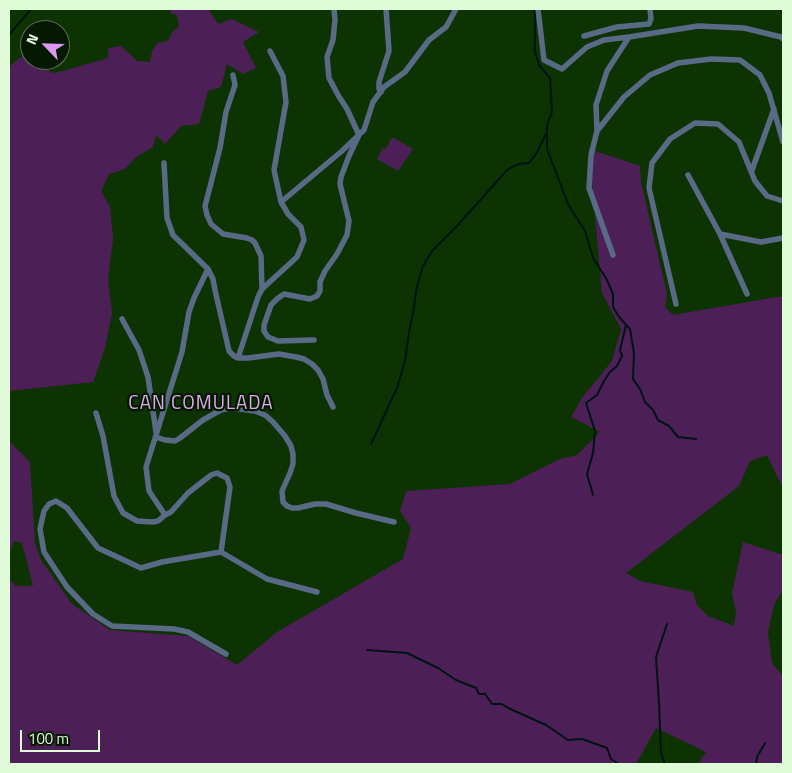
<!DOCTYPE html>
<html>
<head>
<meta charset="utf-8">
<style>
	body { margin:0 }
	#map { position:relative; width:792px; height:773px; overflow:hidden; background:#0e3302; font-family:"Titillium Web",sans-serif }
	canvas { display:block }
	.frame { position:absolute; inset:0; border:10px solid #dffbd8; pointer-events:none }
	.north { position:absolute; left:20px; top:20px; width:50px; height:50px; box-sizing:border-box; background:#051801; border:1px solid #5c7357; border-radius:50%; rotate:294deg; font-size:14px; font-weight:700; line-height:20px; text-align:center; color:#dffbd8 }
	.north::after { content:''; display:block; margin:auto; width:18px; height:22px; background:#df98f1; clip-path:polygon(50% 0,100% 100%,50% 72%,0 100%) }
	.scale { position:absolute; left:20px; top:730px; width:80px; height:22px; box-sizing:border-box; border:2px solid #dffbd8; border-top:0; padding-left:6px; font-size:15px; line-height:18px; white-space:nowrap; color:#dffbd8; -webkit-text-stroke:4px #051801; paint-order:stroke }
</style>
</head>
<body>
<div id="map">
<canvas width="792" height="773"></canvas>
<div class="frame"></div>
<div class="north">N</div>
<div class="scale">100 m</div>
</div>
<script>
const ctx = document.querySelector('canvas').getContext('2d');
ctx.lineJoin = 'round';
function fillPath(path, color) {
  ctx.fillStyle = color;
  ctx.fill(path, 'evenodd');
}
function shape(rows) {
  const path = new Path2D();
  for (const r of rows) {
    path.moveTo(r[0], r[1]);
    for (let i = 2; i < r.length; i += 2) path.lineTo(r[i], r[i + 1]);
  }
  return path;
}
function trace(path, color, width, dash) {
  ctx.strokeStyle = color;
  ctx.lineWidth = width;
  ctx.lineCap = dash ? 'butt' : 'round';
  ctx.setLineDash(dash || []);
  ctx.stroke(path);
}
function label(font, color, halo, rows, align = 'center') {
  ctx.font = font + ' "Titillium Web",sans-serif';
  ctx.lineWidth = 4.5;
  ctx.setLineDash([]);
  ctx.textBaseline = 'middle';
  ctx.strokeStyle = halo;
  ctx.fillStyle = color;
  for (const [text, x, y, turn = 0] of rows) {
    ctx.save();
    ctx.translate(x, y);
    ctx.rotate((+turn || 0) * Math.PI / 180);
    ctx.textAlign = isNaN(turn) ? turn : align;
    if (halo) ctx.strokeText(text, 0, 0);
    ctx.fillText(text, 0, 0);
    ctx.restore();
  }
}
fillPath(shape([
	[170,9,208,9,218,24,232,19,259,32,243,42,256,68,243,74,227,64,221,87,208,91,199,124,181,126,165,144,156,135,153,147,136,157,125,169,109,174,101,191,110,207,113,239,108,279,112,313,105,348,93,382,9,391,9,67,18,59,29,53,30,60,37,60,52,73,63,71,108,58,108,48,121,46,137,61,150,62,152,51,157,43,168,41,172,32,179,27,177,15,170,13],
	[392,137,413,149,398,171,377,159,383,148,386,149],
	[589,149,640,166,641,182,667,294,665,307,673,315,783,296,783,488,767,455,750,461,739,486,626,573,640,581,693,592,697,605,708,616,734,626,736,612,732,593,743,542,783,555,783,590,774,604,768,632,772,663,783,676,783,764,698,764,706,752,656,728,636,764,9,764,9,568,11,571,10,580,16,586,33,586,22,543,14,541,9,555,9,441,30,462,35,543,41,560,72,604,110,630,188,636,237,665,277,632,403,559,411,528,400,511,406,491,510,484,560,459,577,455,600,432,571,417,582,398,612,361,621,329,602,293]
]), '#4c2057');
trace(shape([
	[535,9,535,52,539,65,550,78,552,112,547,125,547,149,568,204,585,231,593,258,606,278,613,294,613,307,619,317,630,329,634,353,633,379,640,389,645,402,653,410,658,420,669,426,678,437,696,439],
	[9,35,31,9],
	[371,444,397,388,405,361,409,332,413,313,417,286,423,266,432,251,457,226,508,169,519,164,529,163,536,154,546,134],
	[593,495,587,474,593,453,595,431,586,403,597,395,604,381,610,372,617,366,622,356,620,350,626,325],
	[367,650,407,653,438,668,456,680,476,688,479,694,485,694,492,704,502,704,508,708,546,725,568,740,582,739,607,748,611,759,619,764],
	[665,764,661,753,659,703,656,657,667,624],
	[756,764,757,757,765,743]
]), '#001314', 2);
trace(shape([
	[538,9,544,60,562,69,587,47,604,40,629,37],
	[584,36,617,27,649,24,651,19,650,9],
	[270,51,283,76,286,102,274,170,281,202],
	[233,75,235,85,226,112,220,148,205,206,207,215,211,224,223,234,247,238,252,240,255,243,261,256,262,289],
	[381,92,379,89,379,82,389,51,386,9],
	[597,130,596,105,607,71,629,37,698,26,744,28,781,37,783,39],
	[164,163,167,218,173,235,208,269],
	[752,170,774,109],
	[688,175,720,234,747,294],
	[720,234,761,242,783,238],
	[613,255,589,188,591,155,597,131,624,97,650,75,678,63,711,59,740,60,760,75,769,93,783,142],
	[676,304,649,188,652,163,670,139,695,123,718,124,739,142,755,181,767,196,783,201],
	[122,319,139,350,148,377,156,432],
	[314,340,278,341,268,337,264,331,264,325,271,305,277,299,284,294,310,299,317,296,320,291,320,282,325,271,337,254,347,235,349,221,340,184,341,177,349,156,359,135,347,109,338,95,329,78,327,57,333,40,335,20,334,9],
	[238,358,248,358,279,354,296,357,304,359,312,364,318,370,323,379,327,395,333,407],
	[96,413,103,436,114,496,123,513,137,521,153,522,158,521,165,515],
	[156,437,165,440,175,441,180,438,203,420,221,410,232,408,255,411,265,415,273,422,285,436,291,446,293,454,293,464,290,473,282,491,283,502,287,506,292,508,298,508,315,504,326,504,356,513,394,522],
	[221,552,267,579,317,592],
	[226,654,188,632,174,629,112,626,93,614,67,587,44,552,40,529,44,511,49,504,56,501,67,508,98,548,141,568,162,562,221,552,230,487,227,478,217,473,211,475,188,493,171,512,165,515,149,491,146,467,182,352,189,312,194,298,208,269,213,279,215,290,229,351,234,356,238,358,258,297,262,289,297,257,304,240,301,227,288,214,281,202,342,151,364,130,373,102,384,87,405,72,429,40,446,27,456,9]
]), '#596a86', 5.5);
ctx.letterSpacing = '1px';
label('19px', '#ddacea', '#051801', [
	["CAN COMULADA",201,404]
]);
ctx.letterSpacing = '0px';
</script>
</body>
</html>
